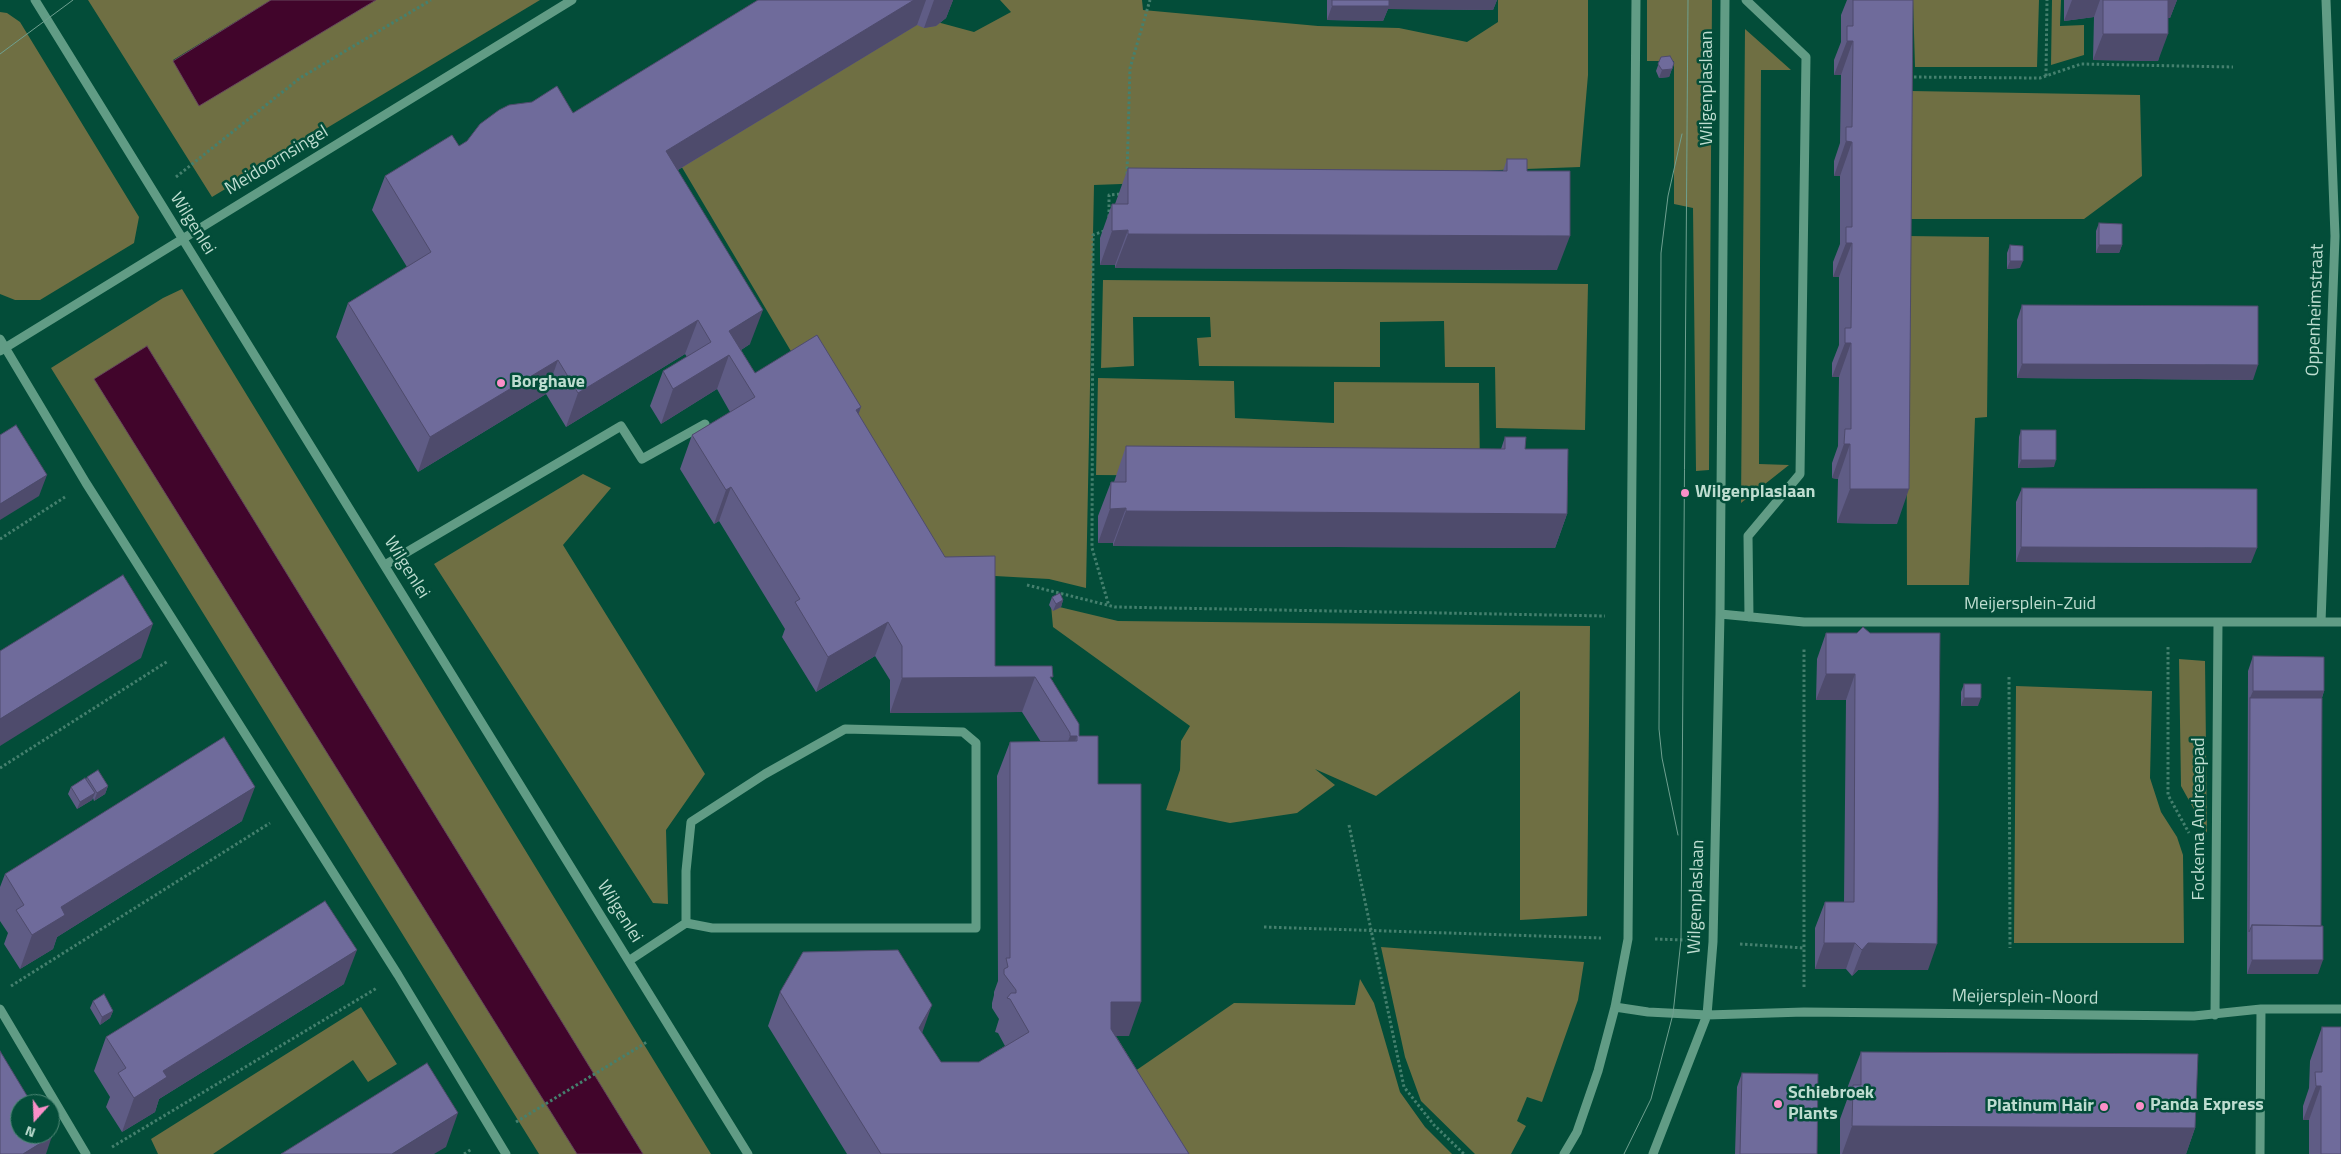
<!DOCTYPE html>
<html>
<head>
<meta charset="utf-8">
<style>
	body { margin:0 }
	#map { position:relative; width:2341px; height:1154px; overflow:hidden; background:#034d39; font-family:"Titillium Web",sans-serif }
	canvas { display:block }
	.north { position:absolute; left:10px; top:1094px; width:50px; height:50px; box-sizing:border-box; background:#034d39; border:1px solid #4e8775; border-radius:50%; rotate:200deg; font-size:14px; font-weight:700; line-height:20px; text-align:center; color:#beddd0 }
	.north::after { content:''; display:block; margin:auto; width:18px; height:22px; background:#fa8fc8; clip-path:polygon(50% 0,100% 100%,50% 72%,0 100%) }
</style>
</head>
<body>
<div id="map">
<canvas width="2341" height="1154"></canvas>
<div class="north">N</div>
</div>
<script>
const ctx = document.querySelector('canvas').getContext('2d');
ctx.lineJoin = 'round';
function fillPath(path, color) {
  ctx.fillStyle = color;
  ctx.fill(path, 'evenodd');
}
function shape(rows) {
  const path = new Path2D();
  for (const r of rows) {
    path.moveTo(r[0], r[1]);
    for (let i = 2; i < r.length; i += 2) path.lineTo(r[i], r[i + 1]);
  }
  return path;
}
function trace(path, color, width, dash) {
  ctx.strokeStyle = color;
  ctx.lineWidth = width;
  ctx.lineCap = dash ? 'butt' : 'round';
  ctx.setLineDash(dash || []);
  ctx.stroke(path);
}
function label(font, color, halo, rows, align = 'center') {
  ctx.font = font + ' "Titillium Web",sans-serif';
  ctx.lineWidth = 5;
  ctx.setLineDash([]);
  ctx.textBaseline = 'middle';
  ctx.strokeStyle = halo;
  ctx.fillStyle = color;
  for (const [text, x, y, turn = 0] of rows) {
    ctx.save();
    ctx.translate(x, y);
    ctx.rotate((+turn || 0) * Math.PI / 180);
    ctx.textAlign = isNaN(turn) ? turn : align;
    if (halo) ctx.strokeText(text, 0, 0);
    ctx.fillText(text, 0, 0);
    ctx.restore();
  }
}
fillPath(shape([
	[88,0,271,0,173,60,199,105,376,0,540,0,212,197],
	[1000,0,1142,0,1143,10,1318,26,1399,28,1467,42,1498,22,1498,0,1588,0,1588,75,1580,167,1094,185,1086,588,1049,579,977,575,916,575,792,353,680,164,915,16,974,32,1011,12],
	[1647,0,1712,0,1709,470,1696,471,1693,208,1674,204,1674,61,1647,61],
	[1913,0,2039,0,2037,67,1915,67],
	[2052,0,2061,0,2060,26,2084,25,2084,55,2051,65],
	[0,12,7,13,20,22,139,217,134,243,40,300,15,300,0,294],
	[1745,29,1791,70,1761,70,1759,464,1789,465,1741,503],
	[1911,91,2140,95,2142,176,2084,219,1909,219],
	[1906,236,1989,237,1987,417,1975,418,1969,585,1907,585],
	[1103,280,1588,284,1585,430,1496,428,1495,367,1445,367,1444,321,1380,322,1380,367,1199,366,1197,338,1211,337,1210,317,1133,317,1134,366,1101,368],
	[182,289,711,1154,643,1154,147,346,95,379,577,1154,539,1154,51,368,163,298],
	[1098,378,1234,381,1235,418,1334,423,1334,382,1479,383,1480,478,1096,475],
	[583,474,611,488,563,545,705,774,666,830,668,904,653,903,434,564],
	[1051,605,1118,621,1590,626,1587,916,1520,920,1520,691,1376,796,1315,769,1335,785,1297,813,1230,823,1166,810,1180,770,1181,741,1190,726,1053,627],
	[2179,659,2205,661,2207,833,2181,786],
	[2016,686,2152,691,2150,778,2161,812,2177,837,2183,855,2184,943,2014,943],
	[1381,947,1584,962,1578,1000,1542,1102,1527,1097,1517,1121,1526,1126,1511,1154,1475,1154,1421,1101,1405,1057],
	[1360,979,1374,1003,1400,1092,1425,1127,1452,1154,1147,1154,1109,1089,1234,1003,1355,1005],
	[361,1007,397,1064,368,1082,353,1060,213,1154,158,1154,151,1139]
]), '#6f6f43');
const water = shape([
	[271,0,376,0,199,106,173,61,271,0],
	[147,346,470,872,643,1154,577,1154,94,379,147,346]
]);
fillPath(water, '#41052b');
trace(water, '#66465c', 1);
trace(shape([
	[2046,76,2047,0],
	[1909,77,2040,78,2081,64,2233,67],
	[1127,174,1130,68,1150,0],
	[176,177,300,78,431,0],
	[1109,217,1109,195,1121,194],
	[1104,231,1093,235,1092,548,1109,606],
	[0,539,65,497],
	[1027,585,1115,607,1605,616],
	[2168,647,2168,795,2189,833],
	[2009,677,2010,948],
	[0,768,168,661],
	[1349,825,1404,1087,1434,1125,1464,1154],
	[1264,927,1601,938],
	[1655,939,1686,940],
	[1740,944,1804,948],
	[11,986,270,823],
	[1804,987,1804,648],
	[516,1122,647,1042],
	[112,1147,377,988],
	[464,1154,472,1149]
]), '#45806e', 3, [2.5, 2.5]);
trace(shape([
	[35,0,748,1154],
	[1746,0,1806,57,1800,474,1748,536,1749,617],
	[0,339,86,483,398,975,506,1154],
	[0,351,572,0],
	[385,565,621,426,642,459,705,424],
	[1720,614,1804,622,2341,622],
	[2321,622,2335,236,2326,0],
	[630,960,686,923,712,928,976,928,976,743,963,732,845,729,765,774,691,822,686,871,686,923],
	[1615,1007,1648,1012,1707,1015,1804,1012,2194,1016,2261,1009,2341,1009],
	[0,1009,86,1154],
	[2215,1015,2218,622],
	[1564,1154,1577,1132,1598,1071,1615,1007,1628,939,1636,0],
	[1653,1154,1707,1015,1713,942,1720,614,1725,0],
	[2260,1154,2261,1009]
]), '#619c85', 9);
trace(shape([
	[0,54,73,0],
	[1678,835,1662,758,1659,729,1661,253,1668,196,1682,134],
	[1624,1154,1651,1099,1673,1014,1681,940,1688,0]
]), '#6fa090', 1);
fillPath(shape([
	[758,0,953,0,946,18,936,26,924,28,917,25,678,170,750,344,741,350,755,373,861,407,858,414,995,666,1052,680,1079,736,1098,784,1129,1036,1116,1036,1189,1154,847,1154,768,1026,780,992,922,1033,941,1062,979,1062,1005,1046,998,1033,995,1032,999,1019,992,1008,992,1003,994,995,994,992,998,981,997,776,1010,742,1041,742,1022,712,890,713,890,680,875,656,816,692,782,637,785,629,719,521,714,524,680,469,692,435,730,412,717,389,661,424,650,406,663,371,687,357,685,354,566,427,546,394,418,472,336,337,348,303,407,267,372,210,385,176,459,146,573,113],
	[1327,0,1497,0,1493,10,1388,9,1383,21,1327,20],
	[1847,0,1913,0,1897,524,1837,523,1838,479,1832,478,1832,463,1838,446,1839,377,1832,377,1832,363,1839,345,1839,277,1833,277,1833,262,1840,244,1840,176,1834,176,1834,161,1840,143,1841,75,1834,75,1834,60,1841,42,1841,15],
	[2064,0,2177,0,2170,18,2168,18,2158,61,2093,60,2094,17,2064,21],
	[1661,57,1674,63,1669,77,1659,78,1656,71],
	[1507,159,1527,171,1557,270,1115,268,1115,265,1100,265,1100,238,1112,204,1115,204,1128,168,1503,171],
	[2099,223,2122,245,2119,253,2096,253,2096,231],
	[2010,245,2020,268,2007,269,2007,253],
	[2022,305,2253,380,2017,378,2017,320],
	[2021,430,2054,467,2018,468,2019,437],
	[1505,437,1525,449,1567,514,1555,548,1113,546,1113,543,1098,543,1098,516,1111,482,1114,482,1126,446,1501,449],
	[2022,488,2251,563,2016,562,2016,502],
	[1052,597,1063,600,1061,607,1053,611,1049,605],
	[1826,633,1857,633,1928,970,1858,970,1852,976,1846,969,1815,969,1815,928,1825,902,1844,902,1846,700,1816,700,1817,659],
	[2253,656,2324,691,2322,698,2318,974,2247,974,2248,671],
	[1964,684,1978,706,1961,706,1961,692],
	[87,777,108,786,105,794,94,801,93,798,92,800,77,809,68,794,71,787,86,779],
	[242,821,57,937,53,949,20,969,4,944,8,933,0,921,0,887,5,874],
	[344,984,159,1099,155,1112,122,1132,106,1107,110,1097,94,1071,106,1037],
	[93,1001,113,1011,110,1018,100,1025,90,1008],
	[2322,1027,2341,1154,2309,1154,2309,1120,2303,1120,2303,1106,2309,1088,2310,1061],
	[1861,1052,2195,1128,2186,1154,1840,1154,1840,1119,1848,1097,1848,1086],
	[1742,1073,1817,1154,1735,1154,1737,1087]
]), '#5f5c85');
fillPath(shape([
	[914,0,926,0,917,25,653,185,666,151],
	[934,0,953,0,946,18,936,26,924,28],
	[1384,0,1497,0,1493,10,1388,9,1383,21,1327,20,1332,6],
	[2072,0,2100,0,2094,17,2064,21],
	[2165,0,2177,0,2170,18,2158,18],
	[2103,34,2168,34,2158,61,2093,60],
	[1847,41,1853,41,1841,75,1834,75],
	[1672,69,1669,77,1659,78,1662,70],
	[1846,141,1852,142,1840,176,1834,176],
	[1128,230,1115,265,1100,265,1112,231],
	[1128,234,1570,236,1557,270,1115,268],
	[1846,243,1852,243,1839,277,1833,277],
	[2099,245,2122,245,2119,253,2096,253],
	[2010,261,2023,261,2020,268,2007,269],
	[763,310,750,344,730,357,729,355,717,389,661,424,673,389,729,331],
	[698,320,685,354,566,427,578,393],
	[1845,343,1851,343,1839,377,1832,377],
	[558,360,546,394,418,472,430,437],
	[2022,364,2258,365,2253,380,2017,378],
	[861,407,849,441,856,410],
	[1844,444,1850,444,1838,479,1832,478],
	[2021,460,2056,460,2054,467,2018,468],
	[47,475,39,496,0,520,0,504],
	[731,487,719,521,714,524,726,490],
	[1850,489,1909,489,1897,524,1837,523],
	[1126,508,1113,543,1098,543,1110,509],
	[1126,511,1567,514,1555,548,1113,546],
	[2021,547,2257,548,2251,563,2016,562],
	[1063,600,1061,607,1053,611,1056,604],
	[888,622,875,656,816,692,828,657],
	[153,624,141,658,0,746,0,719],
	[1826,674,1855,674,1846,700,1816,700],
	[1035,677,1022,712,890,713,902,678],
	[2253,691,2324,691,2319,706,2250,698],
	[1964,698,1981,698,1978,706,1961,706],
	[1070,736,1077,736,1065,771,1057,771],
	[108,786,105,794,94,801,97,793],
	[255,787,242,821,57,937,53,949,20,969,32,935,61,907],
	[95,793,92,800,77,809,80,802],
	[1824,943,1855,943,1846,969,1815,969],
	[1868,943,1937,944,1928,970,1858,970,1852,976,1862,950],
	[357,950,344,984,159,1099,155,1112,122,1132,134,1098,163,1071],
	[2252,960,2323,960,2318,974,2247,974],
	[1111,1002,1141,1002,1129,1036,1099,1036],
	[932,1005,920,1039,919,1028],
	[113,1011,110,1018,100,1025,102,1017],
	[2316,1086,2321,1086,2309,1120,2303,1120],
	[458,1113,446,1147,434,1154,392,1154],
	[1852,1126,2195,1128,2186,1154,1842,1154],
	[52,1136,46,1154,23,1154]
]), '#4e4b6c');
const building = shape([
	[758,0,914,0,666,151,763,310,729,331,755,373,817,335,861,407,856,410,945,557,995,556,995,666,1052,666,1053,677,1050,677,1079,724,1079,736,1098,736,1098,784,1141,784,1141,1002,1111,1002,1111,1029,1189,1154,881,1154,780,992,803,952,898,950,932,1005,919,1028,941,1062,979,1062,1029,1032,1010,999,1007,998,1011,993,1016,993,1016,990,1004,974,1004,969,1008,967,1006,958,1010,958,1010,742,1077,741,1077,736,1070,736,1070,733,1035,677,902,678,902,646,888,622,828,657,795,602,800,599,731,487,726,490,692,435,755,397,729,355,673,389,663,371,711,342,698,320,578,393,558,360,430,437,348,303,431,252,385,176,452,135,459,146,467,141,480,124,499,110,509,105,532,102,557,86,573,113,758,0],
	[1332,0,1389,0,1389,6,1332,6,1332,0],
	[1853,0,1913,0,1909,489,1850,489,1850,444,1844,444,1845,429,1851,429,1851,343,1845,343,1845,328,1851,328,1852,243,1846,243,1846,227,1852,227,1852,142,1846,141,1846,127,1852,127,1853,41,1847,41,1847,26,1853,26,1853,0],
	[2103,0,2168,0,2168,34,2103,34,2103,0],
	[1670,56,1674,63,1672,69,1662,70,1658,64,1661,57,1670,56],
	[1507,159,1527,159,1527,171,1570,171,1570,236,1128,234,1128,230,1112,231,1112,204,1128,204,1128,168,1507,171,1507,159],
	[2099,223,2122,224,2122,245,2099,245,2099,223],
	[2010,245,2023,246,2023,261,2010,261,2010,245],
	[2022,305,2258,306,2258,365,2022,364,2022,305],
	[16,425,47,475,0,504,0,435,16,425],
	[2021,430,2056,430,2056,460,2021,460,2021,430],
	[1505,437,1526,437,1525,449,1568,449,1567,514,1126,511,1126,508,1110,509,1111,482,1126,482,1126,446,1505,449,1505,437],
	[2022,488,2257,489,2257,548,2021,547,2022,488],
	[123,575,153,624,0,719,0,651,123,575],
	[1060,593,1063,600,1056,604,1052,597,1060,593],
	[1863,627,1870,633,1940,633,1937,944,1868,943,1862,950,1855,943,1824,943,1825,902,1854,902,1855,674,1826,674,1826,633,1857,633,1863,627],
	[2253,656,2324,657,2324,691,2253,691,2253,656],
	[1964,684,1981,684,1981,698,1964,698,1964,684],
	[2250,698,2322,698,2321,926,2252,925,2249,932,2250,698],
	[224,737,255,787,61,907,65,915,32,935,16,910,24,905,5,874,224,737],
	[98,770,108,786,97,793,87,777,98,770],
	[85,778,95,793,80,802,71,787,85,778],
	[325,901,357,950,163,1071,167,1077,134,1098,118,1073,126,1068,106,1037,325,901],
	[2252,925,2323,926,2323,960,2252,960,2252,925],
	[104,994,113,1011,102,1017,93,1001,104,994],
	[2322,1027,2341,1027,2341,1154,2321,1154,2321,1086,2316,1086,2315,1072,2322,1072,2322,1027],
	[0,1051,32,1104,20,1104,20,1134,50,1134,50,1133,52,1136,23,1154,0,1154,0,1051],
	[1861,1052,2198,1054,2195,1128,1852,1126,1853,1085,1861,1085,1861,1052],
	[427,1063,458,1113,392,1154,281,1154,427,1063],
	[1742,1073,1818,1074,1817,1154,1740,1154,1742,1073]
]);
fillPath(building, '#6f6b9b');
trace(building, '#4e4b6c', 1);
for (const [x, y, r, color] of [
	[501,383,5,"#fa8fc8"],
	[1685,493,5,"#fa8fc8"],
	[1778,1104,5,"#fa8fc8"],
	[2140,1106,5,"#fa8fc8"],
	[2104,1107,5,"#fa8fc8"]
]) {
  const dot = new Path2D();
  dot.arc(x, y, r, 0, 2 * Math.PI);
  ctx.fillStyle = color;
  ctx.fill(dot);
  trace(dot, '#034d39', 2);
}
label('18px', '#beddd0', '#034d39', [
	["Wilgenplaslaan",1708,88,-90],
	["Meidoornsingel",277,161,-31],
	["Wilgenlei",192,224,58],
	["Oppenheimstraat",2316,310,-88],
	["Wilgenlei",406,568,58],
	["Meijersplein-Zuid",2030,605],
	["Fockema Andreaepad",2200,819,-90],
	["Wilgenplaslaan",1697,897,-88],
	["Wilgenlei",619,912,58],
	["Meijersplein-Noord",2025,998,1]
]);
label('bold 18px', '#beddd0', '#034d39', [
	["Borghave",511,383],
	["Wilgenplaslaan",1695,493],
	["Schiebroek",1788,1094],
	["Plants",1788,1115],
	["Panda Express",2150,1106],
	["Platinum Hair",2094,1107,"right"]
], 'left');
</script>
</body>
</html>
